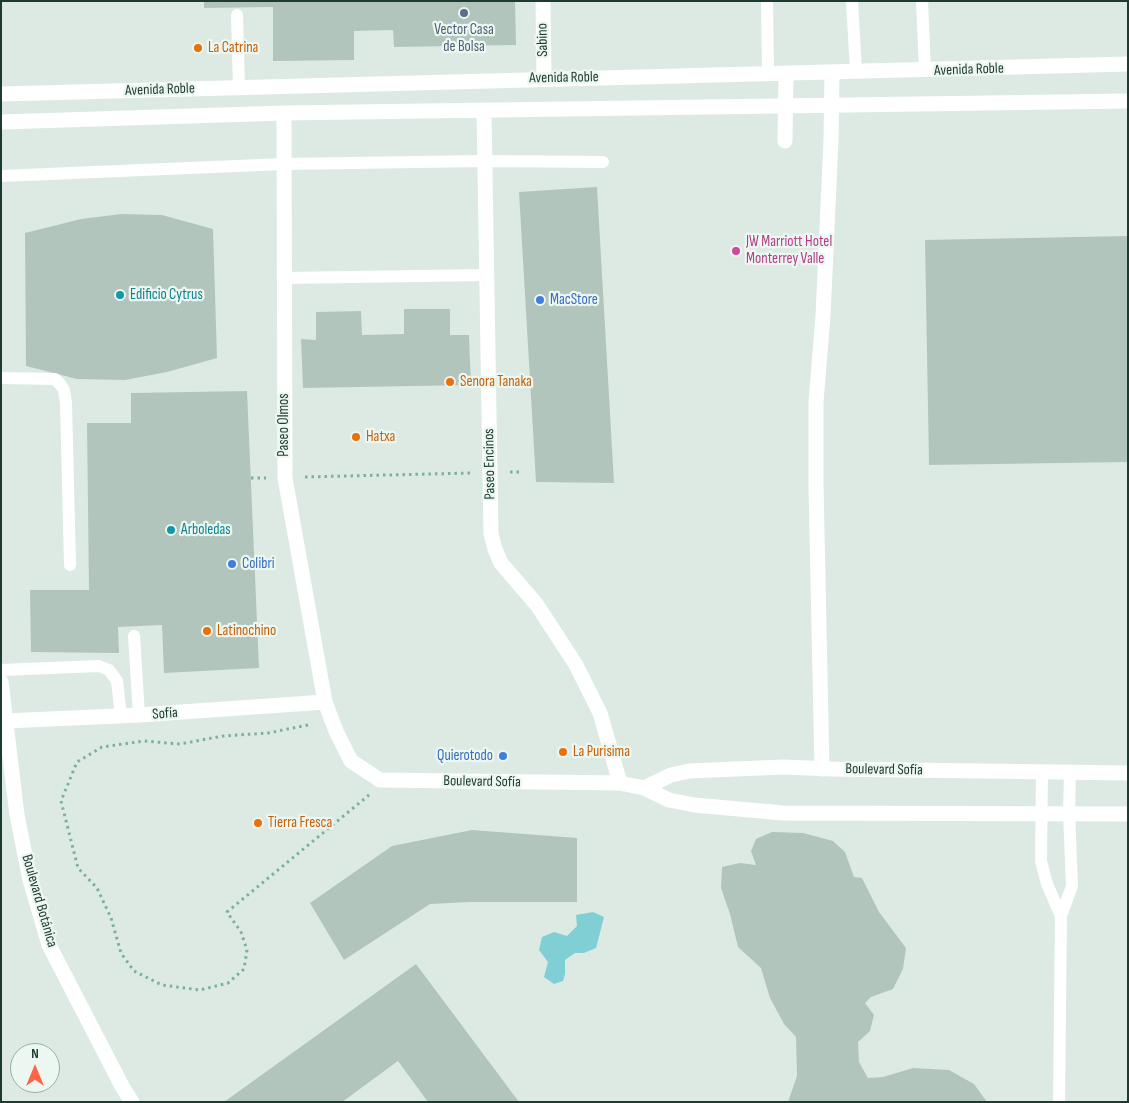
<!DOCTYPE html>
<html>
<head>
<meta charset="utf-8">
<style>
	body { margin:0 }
	#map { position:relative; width:1129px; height:1103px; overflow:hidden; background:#ddeae3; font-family:"Sofia Sans Condensed",sans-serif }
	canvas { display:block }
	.frame { position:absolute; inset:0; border:2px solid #1d3b30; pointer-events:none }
	.north { position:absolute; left:10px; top:1043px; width:50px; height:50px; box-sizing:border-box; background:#edf7f1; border:1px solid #9aaca4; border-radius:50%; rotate:0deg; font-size:14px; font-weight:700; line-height:20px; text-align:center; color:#1d3b30 }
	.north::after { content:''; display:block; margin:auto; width:18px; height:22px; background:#fe6547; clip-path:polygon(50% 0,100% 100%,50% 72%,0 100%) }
</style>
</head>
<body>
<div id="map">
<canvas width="1129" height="1103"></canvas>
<div class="frame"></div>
<div class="north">N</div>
</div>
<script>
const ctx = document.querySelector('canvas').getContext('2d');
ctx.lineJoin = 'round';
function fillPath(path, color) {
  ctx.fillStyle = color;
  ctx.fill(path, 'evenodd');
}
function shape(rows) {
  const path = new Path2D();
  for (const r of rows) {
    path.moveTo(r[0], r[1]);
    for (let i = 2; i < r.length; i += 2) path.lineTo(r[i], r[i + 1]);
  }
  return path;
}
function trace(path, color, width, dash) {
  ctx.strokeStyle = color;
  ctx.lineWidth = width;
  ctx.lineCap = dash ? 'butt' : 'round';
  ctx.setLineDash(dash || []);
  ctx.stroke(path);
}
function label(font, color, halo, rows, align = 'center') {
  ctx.font = font + ' "Sofia Sans Condensed",sans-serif';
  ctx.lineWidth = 4.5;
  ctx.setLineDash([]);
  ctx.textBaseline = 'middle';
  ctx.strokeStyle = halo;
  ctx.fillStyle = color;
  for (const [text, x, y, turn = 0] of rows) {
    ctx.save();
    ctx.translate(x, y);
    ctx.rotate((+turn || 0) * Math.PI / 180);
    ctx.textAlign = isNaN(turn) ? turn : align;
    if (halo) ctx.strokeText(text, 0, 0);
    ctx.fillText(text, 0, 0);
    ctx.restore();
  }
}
fillPath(shape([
	[593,912,604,917,596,948,584,953,575,953,565,960,565,974,563,981,554,984,544,977,548,962,539,950,542,937,554,932,567,936,577,926,576,915]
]), '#7fcfd5');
fillPath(shape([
	[204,1,515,1,516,45,394,47,393,30,354,31,354,60,273,61,273,7,204,8],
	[597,187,614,483,536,482,519,192],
	[121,214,162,215,213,229,217,358,167,372,125,380,77,379,26,366,25,233,81,219],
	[1128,236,1128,462,929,465,925,240],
	[404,309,450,309,450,335,469,335,471,385,303,388,301,339,316,340,316,312,361,311,362,335,404,334],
	[247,391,259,668,164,673,162,625,118,627,119,653,31,652,30,590,89,590,87,423,131,423,131,393],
	[472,830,577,838,577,902,470,902,430,904,344,960,310,903,392,846],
	[772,832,803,833,833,841,845,852,854,877,862,878,879,912,906,948,903,969,893,989,871,997,865,1003,874,1015,870,1031,858,1042,859,1062,868,1078,883,1077,913,1068,949,1070,974,1084,987,1102,788,1102,797,1076,796,1037,784,1024,770,998,761,968,738,947,730,914,721,888,722,867,740,863,756,865,751,851,756,839],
	[416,964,519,1102,428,1102,398,1061,342,1102,224,1102]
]), '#b2c5bc');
trace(shape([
	[510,472,522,472],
	[305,477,471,473],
	[251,478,266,478],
	[308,725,268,733,223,736,180,744,144,741,102,747,77,762,61,801,78,868,97,888,111,918,121,953,134,971,162,985,200,990,228,983,244,969,247,950,241,932,227,912,369,795]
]), '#7ab19b', 3, [2.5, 4]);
trace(shape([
	[767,1,768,74],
	[852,1,856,72],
	[922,1,925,71],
	[237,15,239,88],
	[1,176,284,164,484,161,603,162],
	[284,278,487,275],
	[1,378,55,379,60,384,64,390,66,403,70,565],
	[134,636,139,715],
	[1,670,99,666,109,670,117,681,121,716],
	[1042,772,1041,861,1047,884,1061,916],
	[1059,1102,1061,916,1072,886,1069,813,1070,772]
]), '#fff', 12);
trace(shape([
	[543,1,544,79],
	[1,94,1128,64],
	[484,110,491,534,495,549,501,563,537,605,576,665,600,713,620,783],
	[284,113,285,478,325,702,336,731,351,761,380,780,620,783,644,788,669,800,694,805,783,813,1128,814],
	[1,122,284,113,1128,101],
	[785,141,786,74],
	[1,682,17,815,30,880,49,945,123,1088,132,1102],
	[5,721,139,715,325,702],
	[822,769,816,486,816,402,823,316,831,140,832,73],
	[644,788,671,775,689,771,783,767,833,769,1128,773]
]), '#fff', 15);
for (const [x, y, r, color] of [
	[464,13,5,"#5c6f8a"],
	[198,48,5,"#e8710a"],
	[736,251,5,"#d1479c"],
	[120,295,5,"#0f9aa8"],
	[540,300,5,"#3f7fe0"],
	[450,382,5,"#e8710a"],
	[356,437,5,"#e8710a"],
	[171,530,5,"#0f9aa8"],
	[232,564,5,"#3f7fe0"],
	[207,631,5,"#e8710a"],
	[563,752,5,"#e8710a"],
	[503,756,5,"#3f7fe0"],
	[258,823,5,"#e8710a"]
]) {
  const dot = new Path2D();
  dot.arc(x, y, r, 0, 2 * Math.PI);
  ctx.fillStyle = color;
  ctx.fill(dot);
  trace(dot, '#edf7f1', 2);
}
label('15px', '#4e5e75', '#edf7f1', [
	["Vector Casa",464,30],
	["de Bolsa",464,47]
]);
label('15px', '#1d3b30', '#edf7f1', [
	["Sabino",543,40,-91],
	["Avenida Roble",969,70,-2],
	["Avenida Roble",564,78,-1],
	["Avenida Roble",160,90,-2],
	["Paseo Olmos",284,425,-90],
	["Paseo Encinos",490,464,-91],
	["Sofía",165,714,-4],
	["Boulevard Sofía",884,770,1],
	["Boulevard Sofía",482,782,1],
	["Boulevard Botánica",39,901,74]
]);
label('15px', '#c56008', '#edf7f1', [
	["La Catrina",208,48],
	["Senora Tanaka",460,382],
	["Hatxa",366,437],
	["Latinochino",217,631],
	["La Purisima",573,752],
	["Tierra Fresca",268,823]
], 'left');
label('15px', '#b23c85', '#edf7f1', [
	["JW Marriott Hotel",746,242],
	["Monterrey Valle",746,259]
], 'left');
label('15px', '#0d838f', '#edf7f1', [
	["Edificio Cytrus",130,295],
	["Arboledas",181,530]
], 'left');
label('15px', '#366cbe', '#edf7f1', [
	["MacStore",550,300],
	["Colibri",242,564],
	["Quierotodo",493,756,"right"]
], 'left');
</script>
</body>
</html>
